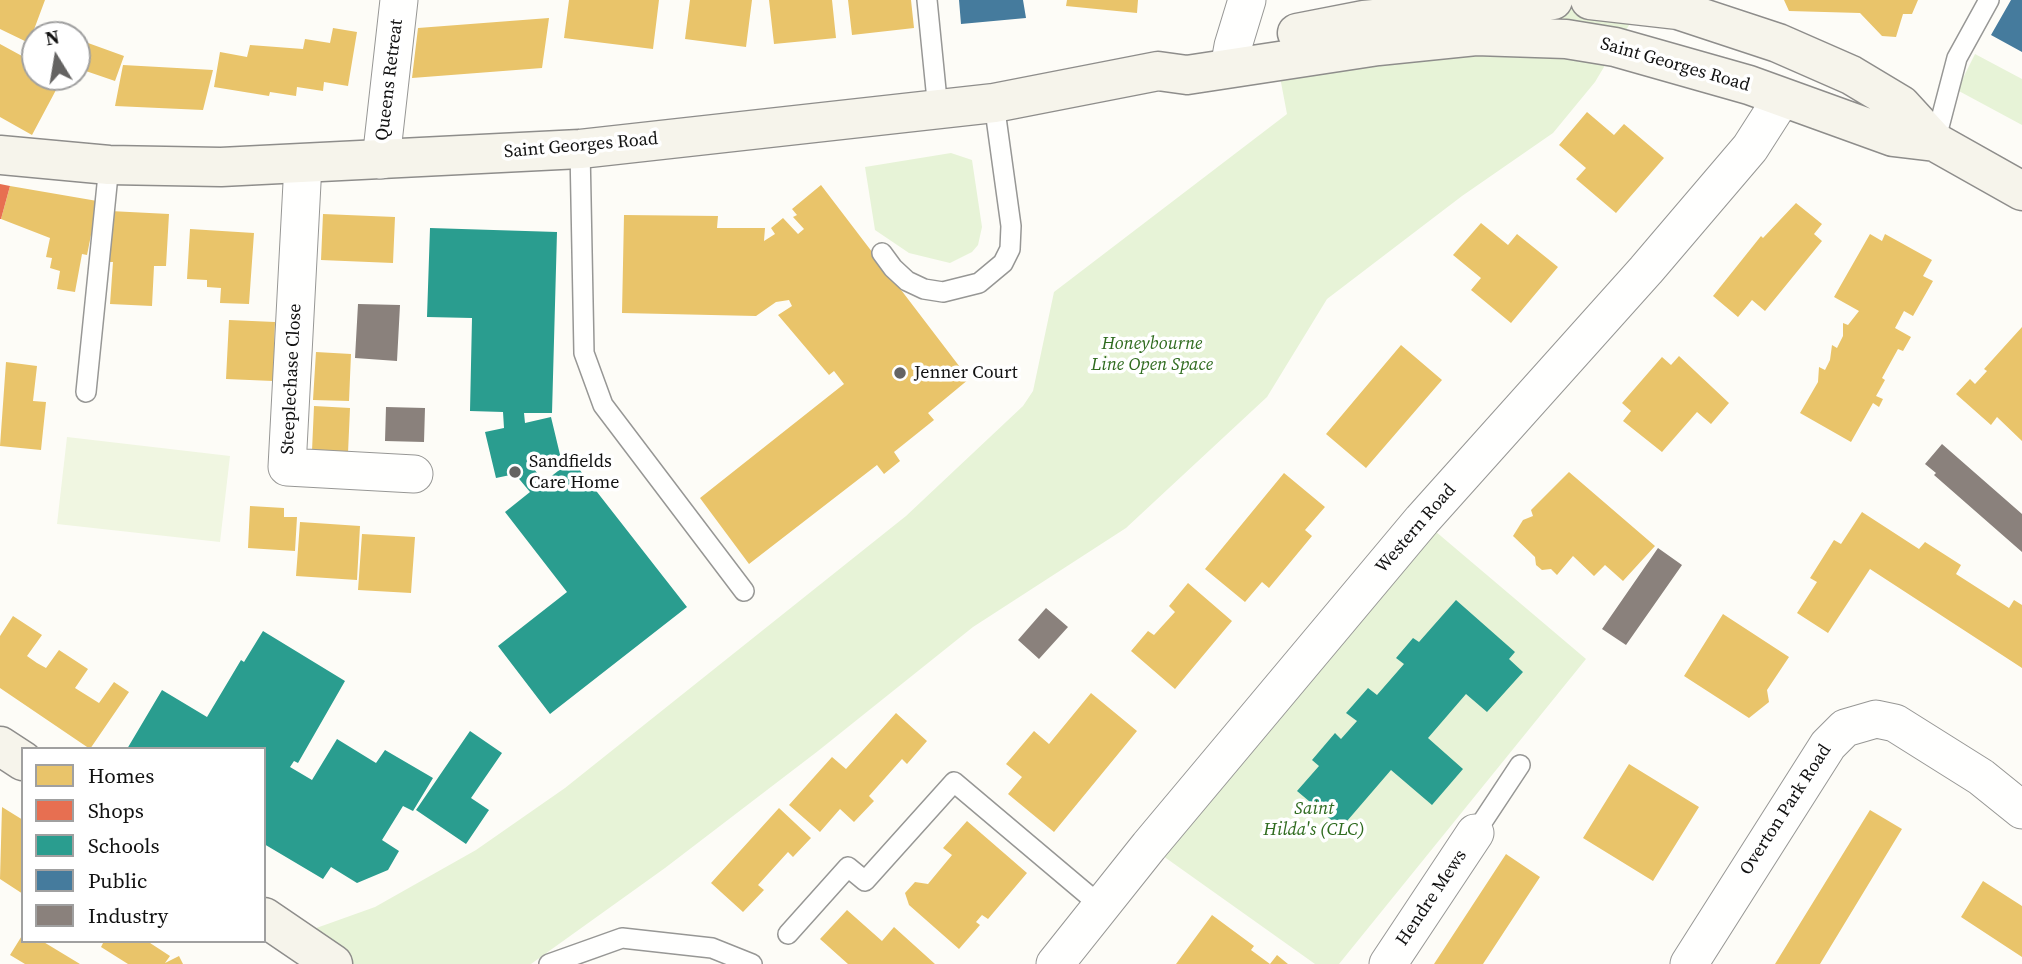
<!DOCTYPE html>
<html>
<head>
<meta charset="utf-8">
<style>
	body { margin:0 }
	#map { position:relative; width:2022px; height:964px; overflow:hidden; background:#fdfcf7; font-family:"Source Serif 4",serif }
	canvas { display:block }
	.legend { position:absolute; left:21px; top:747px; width:245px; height:196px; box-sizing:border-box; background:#fff; border:2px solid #a0a0a0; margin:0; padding:9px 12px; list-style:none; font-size:21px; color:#111 }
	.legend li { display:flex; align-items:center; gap:14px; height:35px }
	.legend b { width:35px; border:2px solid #a0a0a0 }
	.north { position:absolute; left:21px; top:21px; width:70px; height:70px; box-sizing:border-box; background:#fff; border:2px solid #a0a0a0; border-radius:50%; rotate:349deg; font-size:19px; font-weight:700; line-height:28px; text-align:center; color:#111 }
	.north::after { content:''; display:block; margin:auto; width:24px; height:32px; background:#646362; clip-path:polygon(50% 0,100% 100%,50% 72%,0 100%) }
</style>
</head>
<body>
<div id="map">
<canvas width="2022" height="964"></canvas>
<ul class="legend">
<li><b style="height:19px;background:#e9c46a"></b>Homes</li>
<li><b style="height:19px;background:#e76f51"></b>Shops</li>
<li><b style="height:19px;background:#2a9d8f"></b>Schools</li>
<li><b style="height:19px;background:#457b9d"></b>Public</li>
<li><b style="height:19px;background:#8a817c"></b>Industry</li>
</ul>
<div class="north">N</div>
</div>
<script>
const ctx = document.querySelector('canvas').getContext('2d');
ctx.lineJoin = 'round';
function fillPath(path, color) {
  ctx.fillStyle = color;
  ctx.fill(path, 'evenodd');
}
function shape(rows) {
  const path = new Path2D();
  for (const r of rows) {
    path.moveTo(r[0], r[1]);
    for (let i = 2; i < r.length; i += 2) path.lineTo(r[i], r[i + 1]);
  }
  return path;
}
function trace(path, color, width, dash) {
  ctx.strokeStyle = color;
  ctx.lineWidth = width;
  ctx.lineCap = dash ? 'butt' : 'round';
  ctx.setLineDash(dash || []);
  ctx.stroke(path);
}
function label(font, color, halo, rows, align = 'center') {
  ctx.font = font + ' "Source Serif 4",serif';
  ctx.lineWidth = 7;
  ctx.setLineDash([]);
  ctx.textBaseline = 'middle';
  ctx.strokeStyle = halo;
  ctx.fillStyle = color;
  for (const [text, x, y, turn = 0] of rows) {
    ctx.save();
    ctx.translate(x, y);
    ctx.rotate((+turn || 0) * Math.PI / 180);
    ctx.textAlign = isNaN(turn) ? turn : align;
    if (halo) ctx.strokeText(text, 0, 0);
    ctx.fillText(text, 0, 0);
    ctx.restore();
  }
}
fillPath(shape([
	[1413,0,1644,0,1595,82,1553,133,1462,196,1327,299,1267,397,1126,528,973,627,818,751,665,868,531,964,318,964,294,936,375,907,476,850,565,788,906,516,1023,406,1033,391,1054,292,1287,114,1276,56],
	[1975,54,2022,79,2022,125,1957,90],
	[951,153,972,160,982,227,978,245,972,252,950,263,909,253,875,230,865,167],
	[1422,520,1586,659,1339,964,1315,964,1149,846]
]), '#e7f3d7');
fillPath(shape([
	[67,437,230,456,220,542,57,524]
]), '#f0f6e1');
fillPath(shape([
	[0,0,45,0,29,43,0,29],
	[569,0,659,0,653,49,564,38],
	[690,0,752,0,746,47,685,39],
	[769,0,832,0,836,38,774,44],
	[848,0,911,0,914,28,852,35],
	[1067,0,1138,0,1137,13,1066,6],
	[1784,0,1918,0,1912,14,1903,14,1896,37,1882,36,1860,13,1789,11],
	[549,18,542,68,412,78,418,28],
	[333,28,357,32,348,86,324,82,323,91,297,87,296,96,270,92,269,96,214,87,220,52,247,57,250,45,303,49,305,39,330,43],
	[77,39,124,56,115,81,77,68],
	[0,44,33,62,26,74,56,90,32,135,0,117],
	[123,65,213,70,203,110,115,106],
	[1587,112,1614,135,1624,124,1664,158,1616,213,1576,179,1586,168,1559,145],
	[821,185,969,379,928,413,934,420,894,452,900,461,884,474,877,465,749,564,700,498,844,384,834,371,829,375,778,315,792,306,789,300,776,302,756,316,622,313,624,215,718,216,717,228,765,228,764,241,775,234,771,228,783,218,798,234,804,229,793,217,797,215,792,209],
	[10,186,103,202,97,236,91,235,87,255,82,254,75,292,57,289,60,271,50,268,52,258,46,257,50,238,1,219],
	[1796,203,1822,224,1814,234,1822,241,1765,311,1752,300,1738,317,1713,296,1761,236,1763,238],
	[110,211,169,214,166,266,154,266,152,306,110,304,113,262,107,262],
	[323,214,395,217,393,263,321,260],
	[1481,223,1508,245,1517,234,1558,267,1511,323,1471,290,1481,278,1453,255],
	[190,229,254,233,249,304,220,303,221,288,207,287,207,280,187,279],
	[1870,234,1882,241,1885,234,1932,260,1923,276,1933,281,1913,316,1904,311,1895,328,1911,337,1903,351,1898,349,1882,378,1885,380,1876,396,1883,399,1879,407,1873,403,1851,442,1800,413,1818,382,1819,367,1825,370,1830,360,1832,345,1837,348,1843,336,1843,323,1848,325,1859,311,1834,297],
	[229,320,275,322,273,381,226,379],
	[2022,327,2022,441,1997,417,1991,425,1956,394,1970,379,1975,384,1987,371,1984,369],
	[1401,345,1442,380,1366,468,1326,434],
	[316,352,351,354,349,401,313,400],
	[1679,356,1729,403,1711,424,1697,412,1662,452,1623,421,1631,411,1622,403,1662,357,1671,365],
	[6,362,37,366,33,401,46,402,41,450,0,446],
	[314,406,350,408,348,453,312,451],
	[1569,472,1655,546,1623,581,1605,565,1594,576,1573,556,1557,575,1551,569,1542,570,1536,565,1535,557,1513,536,1523,520,1533,516,1531,510],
	[1284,473,1325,507,1305,530,1312,536,1269,588,1262,582,1245,602,1205,569],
	[250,506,284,508,284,517,297,517,295,551,248,548],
	[1862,512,1919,549,1925,542,1961,565,1956,574,2009,608,2014,600,2022,605,2022,668,1870,569,1828,633,1797,613,1817,582,1810,578,1834,540,1841,544],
	[300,522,360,526,357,580,296,576],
	[362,534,415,537,411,593,358,590],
	[1188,583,1232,621,1175,689,1131,651,1148,631,1154,635,1175,612,1169,606],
	[1723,614,1789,657,1767,690,1769,702,1749,718,1684,676],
	[13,616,42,635,27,656,37,663,46,668,59,650,88,669,75,688,99,703,114,682,129,692,90,749,0,688,0,636],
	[1091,693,1137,731,1054,832,1008,794,1022,777,1006,764,1034,731,1049,744],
	[896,713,927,741,907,764,902,759,869,796,874,801,854,822,840,809,820,832,789,805,832,757,846,769],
	[1629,764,1699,807,1653,881,1583,838],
	[2,807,23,820,23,894,0,879],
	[779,808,811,838,793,857,788,852,758,885,764,890,743,912,711,883],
	[1870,810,1902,829,1820,964,1775,964],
	[967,821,1027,873,988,919,982,915,976,922,980,925,959,949,909,905,905,893,915,882,928,884,952,855,943,848],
	[1506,854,1540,877,1483,964,1434,964],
	[1983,881,2022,906,2022,957,1961,917],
	[847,910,882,941,894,927,935,964,848,964,820,939],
	[1212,915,1254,946,1251,950,1270,964,1277,955,1288,964,1176,964],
	[23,934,23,941,42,941,80,964,25,964,10,955],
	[104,941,147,941,170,956,165,963,179,956,183,964,128,964,101,947]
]), '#e9c46a');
fillPath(shape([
	[0,184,10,186,1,219,0,219]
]), '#e76f51');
fillPath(shape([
	[430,228,557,232,552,413,524,413,525,423,551,417,562,463,534,469,544,482,572,460,687,607,550,714,498,646,567,592,505,512,530,492,515,474,496,478,485,432,504,428,503,412,470,411,472,318,427,317],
	[1456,600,1515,652,1509,659,1523,672,1487,712,1466,694,1428,738,1463,769,1432,805,1391,770,1341,828,1297,791,1319,766,1312,760,1335,733,1341,739,1357,721,1346,713,1368,688,1377,695,1404,664,1396,658,1413,638,1419,642],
	[263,631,345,681,298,763,294,761,290,767,312,780,337,739,376,763,385,750,433,778,413,811,403,806,382,840,399,851,388,870,357,883,331,867,323,879,264,844,264,749,127,749,162,690,207,717,241,660,244,662],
	[470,731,502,753,471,798,489,810,466,844,416,810]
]), '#2a9d8f');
fillPath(shape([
	[959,0,1023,0,1026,18,961,24],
	[2011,0,2022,0,2022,52,1991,35]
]), '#457b9d');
fillPath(shape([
	[358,304,400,305,397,361,355,358],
	[386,407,425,408,424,442,385,441],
	[1942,444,2022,514,2022,552,1934,475,1936,473,1925,464],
	[1658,548,1682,565,1626,645,1602,629],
	[1046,608,1068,627,1039,659,1018,640]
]), '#8a817c');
const lane = shape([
	[927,0,938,110],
	[1935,142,1957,58,1989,0],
	[580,149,584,353,603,405,744,591],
	[882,253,893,268,907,281,924,289,943,292,979,283,1003,263,1010,249,1011,226,994,103],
	[86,392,109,165],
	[1475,833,1520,765],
	[788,934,848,867,865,881,954,782,1101,906],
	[549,964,622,938,712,948,752,964]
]);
const street = shape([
	[1229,68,1233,46,1247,0],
	[381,160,399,0],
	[303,164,287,467,414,474],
	[1055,964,1149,846,1422,520,1646,270,1750,148,1782,98],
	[1388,964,1475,833],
	[1689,964,1828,745,1845,728,1876,719,1895,723,1981,777,2022,810]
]);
const secondary = shape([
	[1590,0,1678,10,1778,43,1851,75,1901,105,1935,142,2022,191],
	[1297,33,1364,20,1553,0],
	[0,155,109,165,221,167,580,149,994,103,1158,71,1187,75,1378,46,1476,36,1566,39,1615,47,1749,85,1893,137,1935,142],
	[0,746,23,761],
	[264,917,333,964]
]);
trace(lane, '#979795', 22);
trace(street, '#979795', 39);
trace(secondary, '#8e8d8b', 41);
trace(lane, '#fffffe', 19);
trace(street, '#fffffe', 37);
trace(secondary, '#f6f4eb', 38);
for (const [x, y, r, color] of [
	[900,373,7,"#646362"],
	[515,472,7,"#646362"]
]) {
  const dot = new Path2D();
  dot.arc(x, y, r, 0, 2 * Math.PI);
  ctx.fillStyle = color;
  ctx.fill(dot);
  trace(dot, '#fff', 2.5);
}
label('18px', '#111', '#fff', [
	["Saint Georges Road",1675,65,16],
	["Queens Retreat",390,80,-83],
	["Saint Georges Road",581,146,-5],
	["Steeplechase Close",292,379,-87],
	["Western Road",1416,529,-49],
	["Overton Park Road",1786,810,-57],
	["Hendre Mews",1432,898,-56]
]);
label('italic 18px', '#2f6b1f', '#fff', [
	["Honeybourne",1152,344],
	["Line Open Space",1152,365],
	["Saint",1314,809],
	["Hilda's (CLC)",1314,830]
]);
label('18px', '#111', '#fff', [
	["Jenner Court",914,373],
	["Sandfields",529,462],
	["Care Home",529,483]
], 'left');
</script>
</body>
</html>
